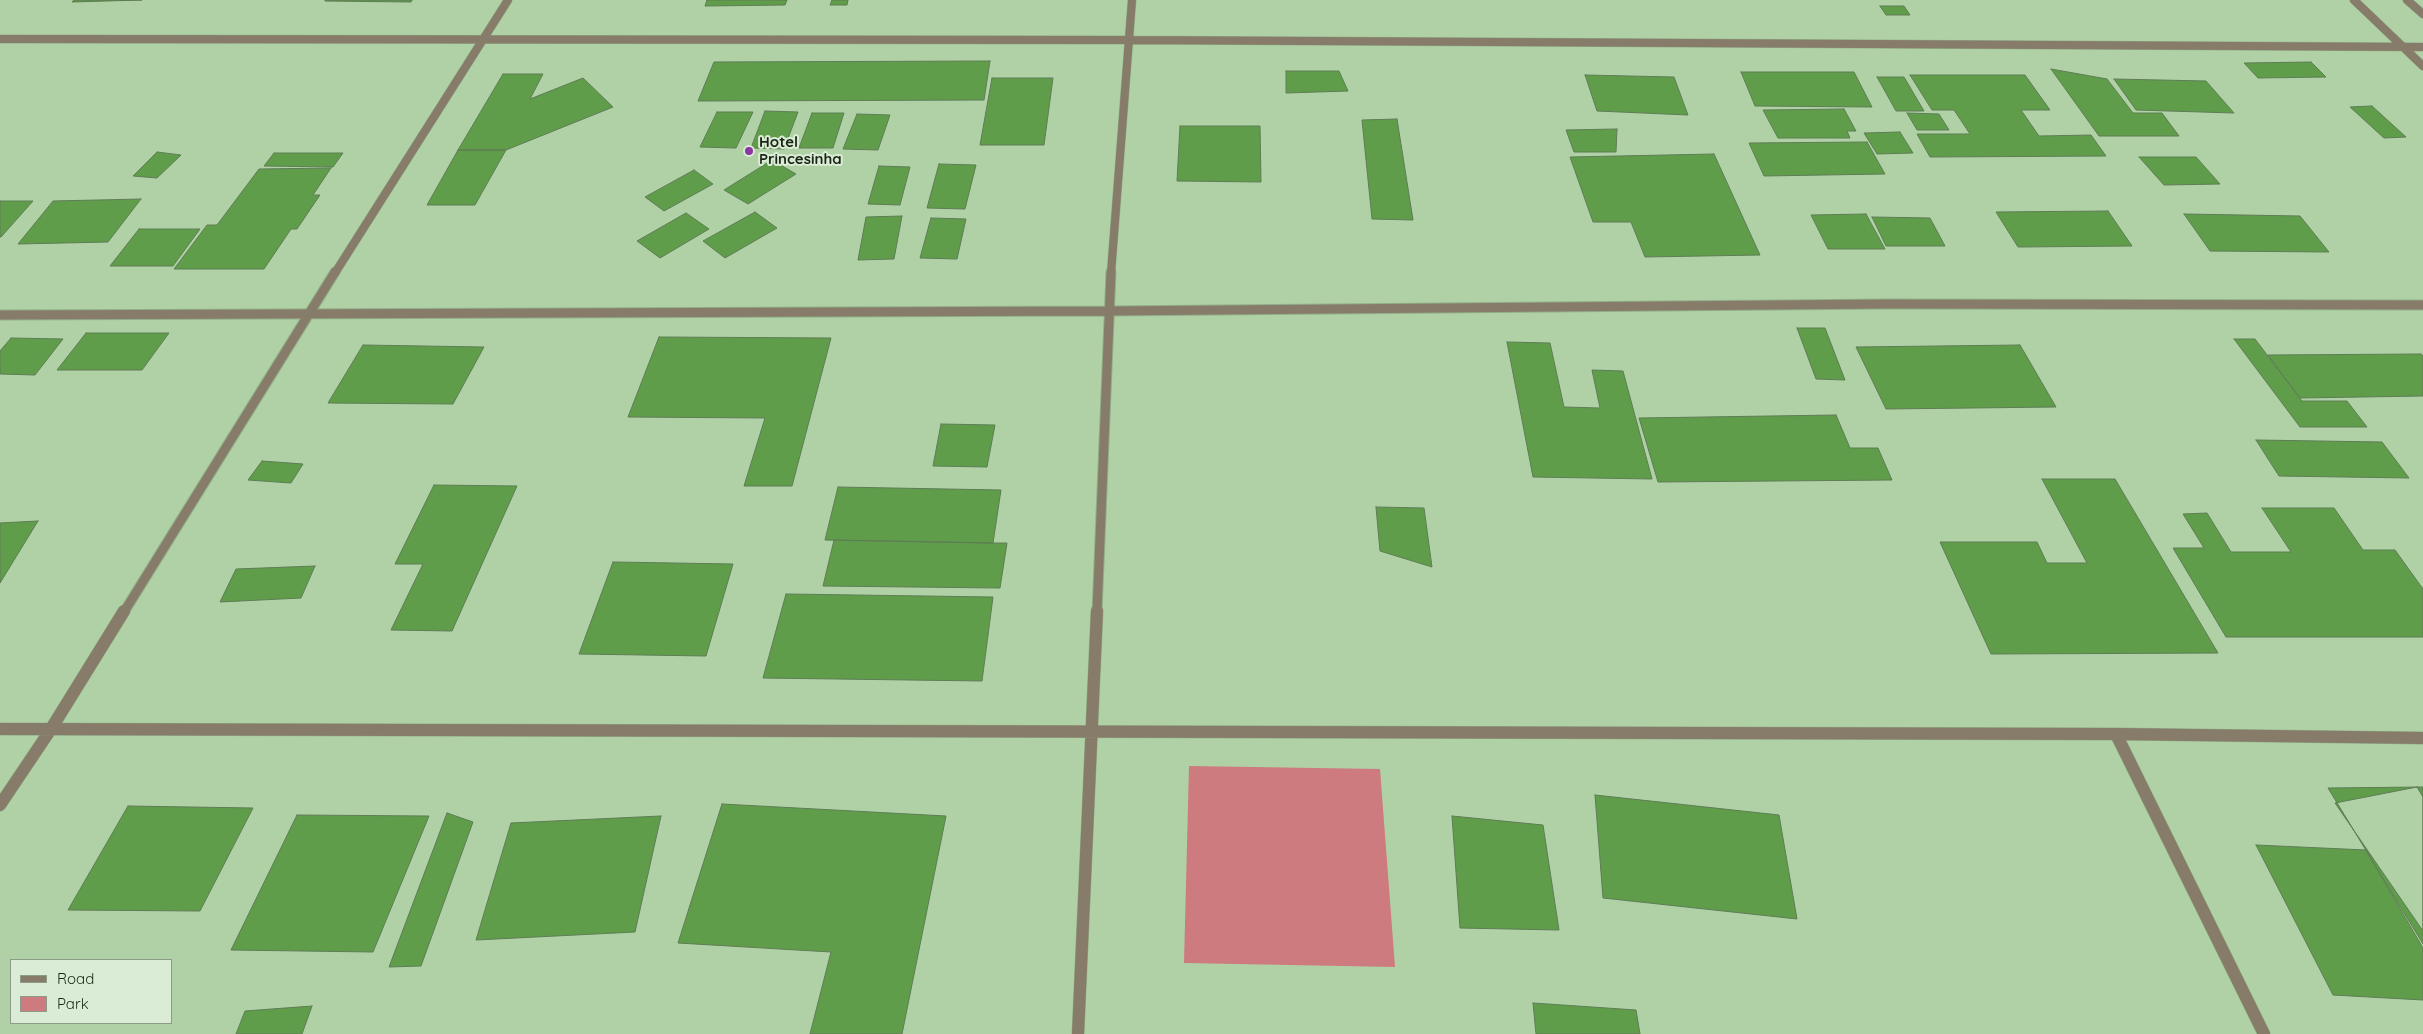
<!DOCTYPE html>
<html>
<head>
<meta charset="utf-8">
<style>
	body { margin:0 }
	#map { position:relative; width:2423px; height:1034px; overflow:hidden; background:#b0d1a6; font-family:Quicksand,sans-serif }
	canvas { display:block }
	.legend { position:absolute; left:10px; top:959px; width:162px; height:65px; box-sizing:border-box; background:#dbecd6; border:1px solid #8d9c89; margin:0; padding:6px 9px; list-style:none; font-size:15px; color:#192515 }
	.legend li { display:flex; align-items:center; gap:10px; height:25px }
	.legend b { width:25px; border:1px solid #8d9c89 }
</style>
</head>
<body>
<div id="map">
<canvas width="2423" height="1034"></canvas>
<ul class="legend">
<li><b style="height:6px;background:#877b69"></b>Road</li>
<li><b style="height:14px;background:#cd7b7e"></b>Park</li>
</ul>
</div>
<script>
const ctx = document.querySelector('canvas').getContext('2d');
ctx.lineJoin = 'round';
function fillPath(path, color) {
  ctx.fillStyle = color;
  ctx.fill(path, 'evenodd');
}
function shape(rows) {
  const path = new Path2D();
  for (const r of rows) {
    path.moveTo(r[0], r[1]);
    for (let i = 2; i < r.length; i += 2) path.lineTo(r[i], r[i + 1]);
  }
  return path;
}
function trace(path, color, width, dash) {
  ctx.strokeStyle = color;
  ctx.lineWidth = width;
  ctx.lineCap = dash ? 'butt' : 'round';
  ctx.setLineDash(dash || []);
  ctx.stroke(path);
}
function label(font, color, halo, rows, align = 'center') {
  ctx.font = font + ' Quicksand,sans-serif';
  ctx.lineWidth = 4;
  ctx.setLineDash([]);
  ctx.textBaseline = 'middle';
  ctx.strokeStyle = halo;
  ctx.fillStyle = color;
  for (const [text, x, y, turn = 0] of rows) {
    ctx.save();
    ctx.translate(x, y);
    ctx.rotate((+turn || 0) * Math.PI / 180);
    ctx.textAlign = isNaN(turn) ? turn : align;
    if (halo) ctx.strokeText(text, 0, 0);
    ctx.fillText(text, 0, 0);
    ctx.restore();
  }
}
fillPath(shape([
	[1189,766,1380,769,1395,967,1184,963]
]), '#cd7b7e');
const building = shape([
	[74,0,142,0,72,2,74,0],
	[412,0,411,2,325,1,325,0,412,0],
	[707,0,787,0,785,5,705,6,707,0],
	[832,0,848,0,847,5,830,5,832,0],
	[1880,6,1904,6,1910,15,1886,15,1880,6],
	[990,61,984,100,698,101,714,62,990,61],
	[2311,62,2326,77,2258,78,2244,63,2311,62],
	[2051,69,2107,79,2133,113,2162,113,2179,136,2099,136,2051,69],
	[1286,71,1339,71,1348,91,1286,93,1286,71],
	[1741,72,1854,72,1872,107,1755,106,1741,72],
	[503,74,543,74,530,99,583,78,613,107,506,150,458,150,503,74],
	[1585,75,1674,77,1688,115,1597,111,1585,75],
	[1910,75,2025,75,2050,110,2021,110,2039,136,2091,135,2106,156,1930,157,1917,134,1970,134,1954,110,1932,110,1910,75],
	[1877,77,1904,77,1924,111,1896,111,1877,77],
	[992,78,1053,78,1044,145,980,145,992,78],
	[2114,79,2206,81,2234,113,2136,110,2114,79],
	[2372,106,2406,137,2384,138,2350,107,2372,106],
	[1844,109,1856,131,1847,131,1850,138,1778,138,1763,110,1844,109],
	[765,111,798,112,784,149,751,148,765,111],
	[717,112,753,112,736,148,700,147,717,112],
	[812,113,844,113,833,148,799,148,812,113],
	[1907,113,1939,114,1949,130,1917,130,1907,113],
	[857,114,890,115,878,150,843,149,857,114],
	[1397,119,1413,220,1372,219,1362,120,1397,119],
	[1180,126,1260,126,1261,182,1177,181,1180,126],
	[1617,129,1616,152,1574,152,1566,130,1617,129],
	[1900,132,1913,153,1877,154,1864,133,1900,132],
	[1867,142,1885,174,1764,176,1749,143,1867,142],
	[458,150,506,150,475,205,427,205,458,150],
	[157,152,181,155,157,178,133,176,157,152],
	[274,153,343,153,333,167,264,166,274,153],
	[1714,154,1760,255,1645,257,1631,222,1593,222,1570,157,1714,154],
	[2139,157,2196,157,2220,184,2164,185,2139,157],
	[772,160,796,174,748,204,724,190,772,160],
	[939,164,976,165,965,209,927,208,939,164],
	[879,166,910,167,900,205,868,204,879,166],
	[331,168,313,195,320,195,297,229,291,229,264,269,174,269,207,225,217,225,259,169,331,168],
	[694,170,713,184,664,211,645,197,694,170],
	[141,199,108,242,18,244,53,201,141,199],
	[0,201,33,201,1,237,0,237,0,201],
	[2108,211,2132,246,2018,247,1996,212,2108,211],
	[755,212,777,228,725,258,703,241,755,212],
	[686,213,709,229,660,258,637,241,686,213],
	[1866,214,1885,249,1828,249,1811,215,1866,214],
	[2184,214,2300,216,2329,252,2210,251,2184,214],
	[902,216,894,259,858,260,866,217,902,216],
	[1872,217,1930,218,1945,246,1886,246,1872,217],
	[931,218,966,219,957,259,920,258,931,218],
	[139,229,200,229,173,266,110,266,139,229],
	[1797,328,1825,328,1845,380,1816,379,1797,328],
	[86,333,169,333,142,370,57,370,86,333],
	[659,337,831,338,792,486,744,486,765,418,628,417,659,337],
	[11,338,63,339,35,375,0,374,0,351,11,338],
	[2234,339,2255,339,2302,401,2347,401,2367,427,2300,427,2234,339],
	[1507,342,1550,343,1564,407,1600,408,1592,370,1623,371,1652,479,1533,477,1507,342],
	[363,345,484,347,453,404,328,403,363,345],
	[2020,345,2056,407,1886,409,1856,347,2020,345],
	[2421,354,2423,356,2423,396,2300,398,2268,355,2421,354],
	[1836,415,1850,448,1878,448,1892,480,1658,482,1639,418,1836,415],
	[941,424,995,425,987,467,933,466,941,424],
	[2256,440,2382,442,2409,478,2279,476,2256,440],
	[262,461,303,464,291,483,248,480,262,461],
	[2042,479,2115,479,2218,653,1991,654,1940,542,2037,542,2047,563,2087,563,2042,479],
	[434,485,517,486,452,631,391,630,423,564,395,564,434,485],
	[838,487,1001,490,993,543,825,540,838,487],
	[1376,507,1424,508,1432,567,1380,551,1376,507],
	[2262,508,2334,508,2363,550,2395,550,2423,589,2423,637,2226,637,2173,548,2204,548,2183,514,2207,513,2231,552,2291,552,2262,508],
	[38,521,0,583,0,523,38,521],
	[834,540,993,543,1007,543,1000,588,823,586,834,540],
	[613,562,733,564,706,656,579,654,613,562],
	[315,566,301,598,220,602,236,569,315,566],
	[786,594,993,597,982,681,763,678,786,594],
	[2417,787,2423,797,2423,931,2335,803,2417,787],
	[2423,787,2423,944,2328,788,2423,787],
	[1595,795,1779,815,1797,919,1603,898,1595,795],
	[722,804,946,816,902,1034,810,1034,831,952,678,943,722,804],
	[128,806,253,808,200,911,68,910,128,806],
	[447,813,473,822,421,966,389,967,447,813],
	[297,815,429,816,373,952,231,950,297,815],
	[661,816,635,932,476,940,511,823,661,816],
	[1452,816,1543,825,1559,930,1460,928,1452,816],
	[2256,845,2366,850,2423,948,2423,1000,2333,995,2256,845],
	[1533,1003,1636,1010,1640,1034,1536,1034,1533,1003],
	[312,1006,302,1034,236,1034,245,1011,312,1006]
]);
fillPath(building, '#609d4b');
trace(building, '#5e7c55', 1);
const streetFar2 = shape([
	[2354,0,2423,66],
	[2407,0,2423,14],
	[0,39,1129,40,2423,47],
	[335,273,508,0],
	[1111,273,1132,0]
]);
const streetFar1 = shape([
	[0,315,1108,311,1886,304,2423,305],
	[124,612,335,272],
	[1097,612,1111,272]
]);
const street = shape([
	[0,729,2116,734,2423,738],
	[2116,734,2264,1034],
	[0,805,51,729,124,611],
	[1078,1034,1097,611]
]);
trace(streetFar2, '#92af89', 9);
trace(streetFar1, '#92af89', 11);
trace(street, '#92af89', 13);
trace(streetFar2, '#877b69', 8);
trace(streetFar1, '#877b69', 9);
trace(street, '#877b69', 12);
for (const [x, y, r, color] of [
	[749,151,5,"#8c36a3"]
]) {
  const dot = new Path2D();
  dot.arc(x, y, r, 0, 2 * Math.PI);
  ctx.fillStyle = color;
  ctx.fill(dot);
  trace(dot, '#dbecd6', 2);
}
label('bold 15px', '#192515', '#dbecd6', [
	["Hotel",759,142],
	["Princesinha",759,159]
], 'left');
</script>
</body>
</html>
